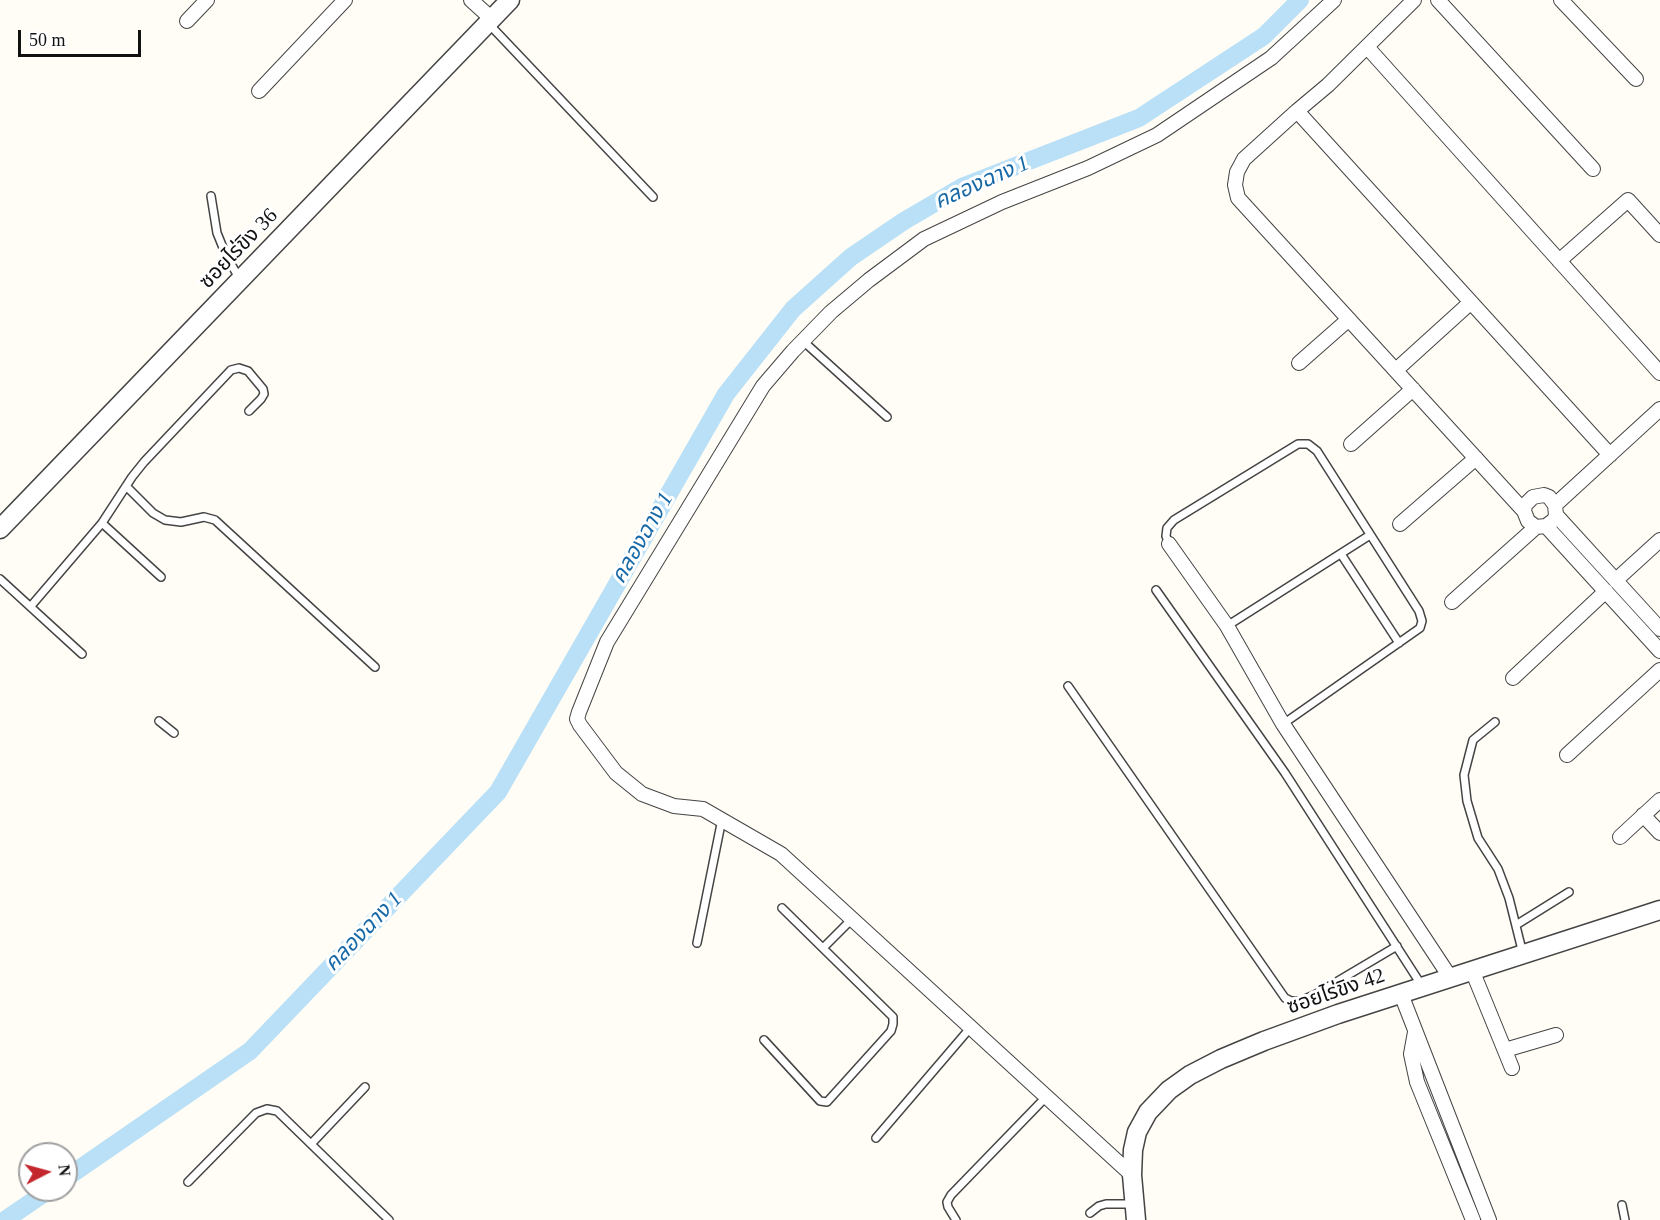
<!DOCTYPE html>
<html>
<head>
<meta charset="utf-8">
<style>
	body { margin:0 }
	#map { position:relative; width:1660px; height:1220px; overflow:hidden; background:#fffdf5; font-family:"Times New Roman",serif }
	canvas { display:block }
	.north { position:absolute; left:18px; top:1142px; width:60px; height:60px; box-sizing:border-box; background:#fff; border:2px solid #a0a0a0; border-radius:50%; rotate:84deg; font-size:16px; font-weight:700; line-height:24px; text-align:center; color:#111 }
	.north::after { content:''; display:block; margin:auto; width:21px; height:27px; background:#c4262e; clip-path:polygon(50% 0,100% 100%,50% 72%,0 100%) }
	.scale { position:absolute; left:18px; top:30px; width:123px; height:27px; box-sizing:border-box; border:3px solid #111; border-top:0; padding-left:8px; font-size:18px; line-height:21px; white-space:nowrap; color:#111; -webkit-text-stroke:4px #fff; paint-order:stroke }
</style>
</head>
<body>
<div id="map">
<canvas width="1660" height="1220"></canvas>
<div class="north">N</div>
<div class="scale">50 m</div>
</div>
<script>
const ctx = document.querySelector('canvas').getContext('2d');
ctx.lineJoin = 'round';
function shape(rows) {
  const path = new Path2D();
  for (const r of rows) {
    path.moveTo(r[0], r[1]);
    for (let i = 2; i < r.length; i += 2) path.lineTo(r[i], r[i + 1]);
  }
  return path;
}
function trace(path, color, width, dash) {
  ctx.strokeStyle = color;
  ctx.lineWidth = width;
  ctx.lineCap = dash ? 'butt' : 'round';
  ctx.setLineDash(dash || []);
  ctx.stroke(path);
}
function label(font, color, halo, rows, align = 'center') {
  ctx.font = font + ' "Times New Roman","Noto Sans Thai",serif';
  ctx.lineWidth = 6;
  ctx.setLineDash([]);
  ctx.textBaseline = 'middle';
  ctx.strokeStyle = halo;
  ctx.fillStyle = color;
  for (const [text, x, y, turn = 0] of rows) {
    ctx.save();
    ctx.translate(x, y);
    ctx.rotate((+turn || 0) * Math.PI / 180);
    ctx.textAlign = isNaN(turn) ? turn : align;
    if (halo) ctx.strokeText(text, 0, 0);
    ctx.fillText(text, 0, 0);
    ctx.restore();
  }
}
trace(shape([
	[66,1178,250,1051,498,792,726,394,793,309,851,257,904,221,962,187,1139,118,1264,36,1300,0],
	[5,1220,49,1190]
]), '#b9e0f7', 18);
const service = shape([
	[488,23,653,197],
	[211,196,217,233,226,255,239,278],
	[803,341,887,417],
	[126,486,153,513,165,520,181,522,204,517,215,520,375,667],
	[102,523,161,577],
	[1169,544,1166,536,1167,528,1174,520,1298,444,1308,444,1317,451,1419,611,1422,621,1420,628,1283,724],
	[1341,554,1399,643],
	[0,579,82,654],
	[1156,590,1285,773,1422,986],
	[31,606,102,523,132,477,144,462,231,370,239,368,248,371,263,389,264,394,261,399,249,411],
	[1227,626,1370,535],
	[1068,686,1285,998,1291,1001,1300,1001,1316,994,1397,946],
	[159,721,174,733],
	[1495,722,1473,740,1464,775,1467,801,1478,838,1498,869,1509,898,1523,954],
	[1516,925,1569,892],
	[697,943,722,819],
	[824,947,852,919],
	[764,1040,820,1101,827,1102,891,1031,893,1024,893,1017,782,908],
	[876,1138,971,1027],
	[311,1144,365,1087],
	[188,1182,256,1113,267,1109,277,1111,389,1220],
	[1622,1205,1625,1220],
	[1090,1213,1099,1206,1106,1204,1133,1204],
	[956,1220,948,1207,947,1202,951,1195,1046,1097]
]);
const minor = shape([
	[471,0,492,19],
	[1414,0,1328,85,1297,111,1244,159,1237,172,1235,185,1238,198,1524,511,1528,521,1536,527,1546,526,1554,520,1556,515,1555,505,1549,497,1544,495,1533,497,1525,505,1524,511],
	[1438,0,1593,169],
	[1561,0,1636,79],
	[187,21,207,0],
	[1368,48,1660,373],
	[259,91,345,0],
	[1297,111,1610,455],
	[1559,261,1628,200,1660,235],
	[1299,363,1349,319],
	[1396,370,1471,302],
	[1351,444,1413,389],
	[1555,505,1660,409],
	[1556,515,1660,629],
	[1400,524,1476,458],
	[1546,526,1660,651],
	[1169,544,1227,626,1283,724,1450,977],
	[1616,580,1660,540],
	[1452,602,1536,527],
	[1513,678,1606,591],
	[1567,755,1660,670],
	[1643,815,1660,833],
	[1620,837,1660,800],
	[1472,970,1512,1068],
	[1401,994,1489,1220],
	[1415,1032,1411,1054,1417,1082,1473,1220],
	[1505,1050,1556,1035],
	[1132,1175,781,854,703,809,674,806,642,794,616,773,580,725,577,719,579,712,607,642,763,386,793,351,831,312,869,280,924,239,1002,202,1088,168,1157,135,1271,58,1334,0]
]);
const tertiary = shape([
	[0,529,510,0],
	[1136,1220,1132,1175,1133,1150,1137,1132,1148,1112,1169,1090,1190,1075,1221,1059,1264,1041,1338,1014,1660,910]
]);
trace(service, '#444', 10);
trace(minor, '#444', 16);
trace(tertiary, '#444', 21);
trace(service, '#fff', 7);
trace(minor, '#fff', 14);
trace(tertiary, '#fff', 18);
label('21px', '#111', '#fff', [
	["ซอยไร่ขิง 36",239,249,-46],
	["ซอยไร่ขิง 42",1336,992,-19]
]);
label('italic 22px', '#1768a6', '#fff', [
	["คลองฉาง 1",982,183,-24],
	["คลองฉาง 1",643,538,-60],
	["คลองฉาง 1",364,932,-46]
]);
</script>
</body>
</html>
